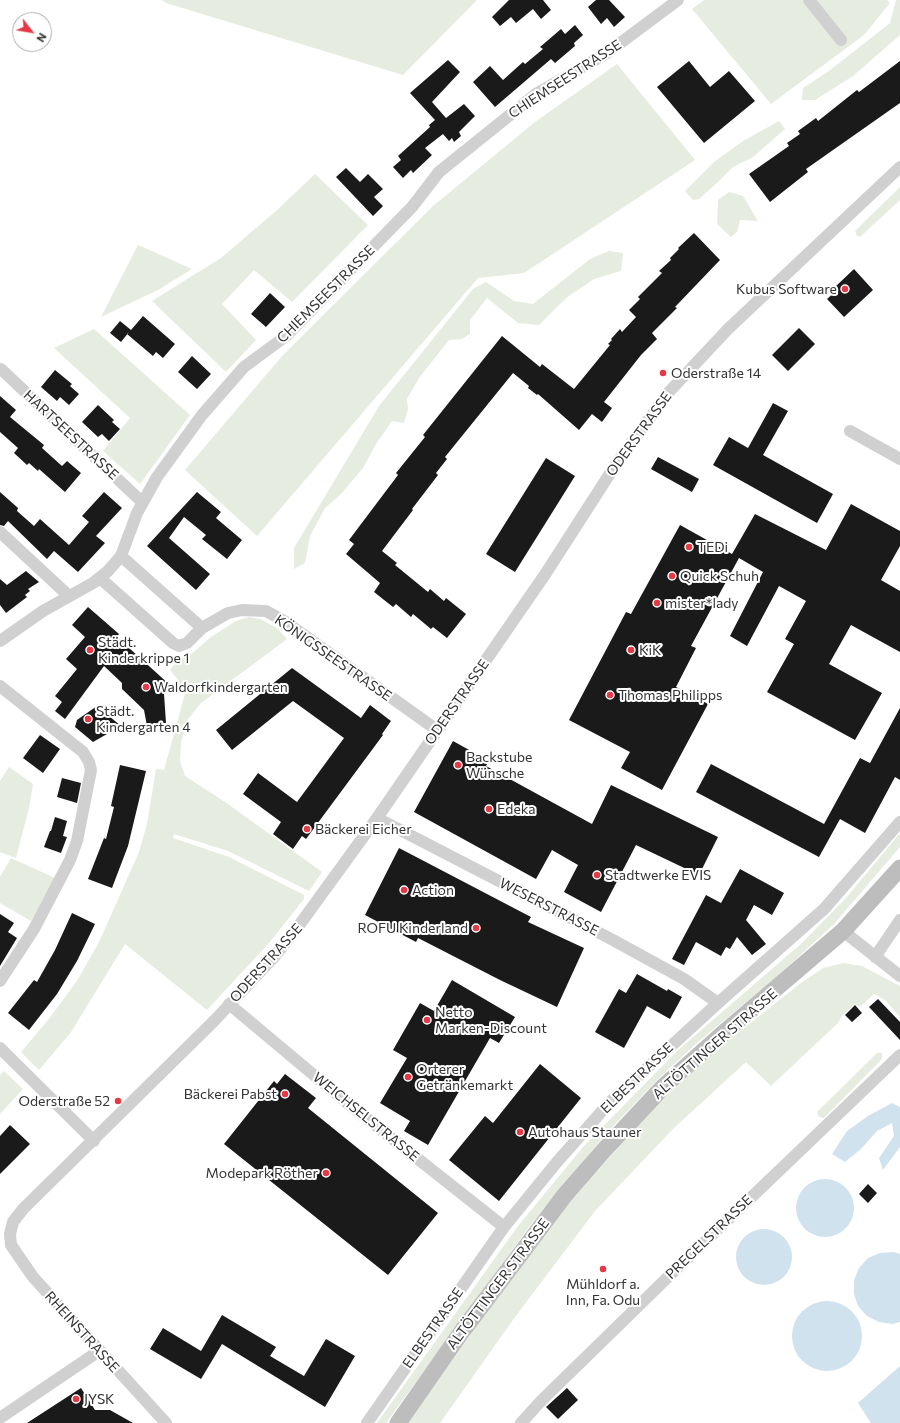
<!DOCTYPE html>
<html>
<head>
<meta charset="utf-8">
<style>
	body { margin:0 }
	#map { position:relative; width:900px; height:1423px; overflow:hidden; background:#fff; font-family:Commissioner,sans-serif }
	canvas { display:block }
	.north { position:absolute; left:12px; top:12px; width:40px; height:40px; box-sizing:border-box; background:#fff; border:1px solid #adadad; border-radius:50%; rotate:121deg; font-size:11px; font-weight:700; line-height:16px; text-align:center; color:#333 }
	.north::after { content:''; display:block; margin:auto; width:14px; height:18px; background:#e63946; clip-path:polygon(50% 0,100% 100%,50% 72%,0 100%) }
</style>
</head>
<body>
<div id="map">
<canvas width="900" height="1423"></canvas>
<div class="north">N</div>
</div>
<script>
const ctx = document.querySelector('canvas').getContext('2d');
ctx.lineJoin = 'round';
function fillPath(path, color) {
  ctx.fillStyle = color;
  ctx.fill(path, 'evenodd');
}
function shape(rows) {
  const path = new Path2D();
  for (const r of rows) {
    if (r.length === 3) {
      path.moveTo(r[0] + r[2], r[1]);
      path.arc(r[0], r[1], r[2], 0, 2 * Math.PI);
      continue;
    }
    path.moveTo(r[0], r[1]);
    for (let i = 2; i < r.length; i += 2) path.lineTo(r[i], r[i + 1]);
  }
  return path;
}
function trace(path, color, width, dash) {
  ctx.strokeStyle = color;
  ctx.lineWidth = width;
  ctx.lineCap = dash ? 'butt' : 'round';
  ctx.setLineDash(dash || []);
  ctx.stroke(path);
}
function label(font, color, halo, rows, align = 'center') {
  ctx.font = font + ' Commissioner,sans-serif';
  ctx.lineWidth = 4;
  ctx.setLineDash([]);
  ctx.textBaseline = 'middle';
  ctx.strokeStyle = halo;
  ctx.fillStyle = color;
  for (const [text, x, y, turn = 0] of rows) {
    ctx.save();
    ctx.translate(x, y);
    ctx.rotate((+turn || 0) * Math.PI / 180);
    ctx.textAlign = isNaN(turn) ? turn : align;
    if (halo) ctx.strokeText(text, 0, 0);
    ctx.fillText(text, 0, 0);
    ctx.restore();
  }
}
fillPath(shape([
	[162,0,477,0,403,75,166,3],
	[704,0,887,0,890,3,864,35,771,104,692,9],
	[896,0,900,0,900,35,853,76,815,100,802,100,803,88,829,71,890,23],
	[617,64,695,160,524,273,478,278,257,536,185,470,283,355,433,206,535,122],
	[779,121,785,129,753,157,733,167,717,183,699,199,693,200,685,191,714,162,743,141],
	[315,174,368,225,292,302,254,270,222,304,256,340,226,372,152,301,221,258,276,211],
	[900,187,900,200,860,237,857,236,855,231],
	[729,192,743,196,758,221,740,220,737,232,731,237,717,224,718,200],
	[138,245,192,269,158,290,101,317],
	[609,251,623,253,621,271,594,279,566,298,539,325,518,323,487,298,470,320,470,334,462,339,449,340,419,378,407,399,408,409,404,423,392,421,376,444,363,468,341,494,325,508,310,536,305,563,294,569,294,548,379,406,473,289,486,282,514,301,533,304,590,259],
	[94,329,190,415,140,484,103,451,130,418,54,348],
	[249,617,260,619,277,628,287,639,201,703,188,719,181,742,180,761,185,776,225,802,322,872,309,891,228,851,174,834,173,838,229,857,304,895,304,899,269,943,207,1010,125,944,71,1032,39,1070,21,1052,48,1020,77,981,99,942,139,852,147,824,156,769,164,770,186,690,170,670,180,658,188,657,211,637,236,621],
	[9,767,33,784,29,808,16,858,0,852,0,781],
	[900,833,900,847,834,924,781,973,698,1042,657,1080,603,1137,526,1231,386,1423,377,1423,518,1226,584,1146,677,1051,802,943,846,898],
	[11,858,55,878,31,921,0,903,0,877],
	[844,963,862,966,900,986,900,1017,885,1000,874,994,860,1007,855,1004,842,1016,838,1023,771,1086,746,1062,674,1128,595,1211,515,1317,440,1423,408,1423,544,1231,649,1113,709,1056,801,983,823,968],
	[877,1053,882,1053,882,1059,824,1118,819,1117,817,1112],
	[4,1071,23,1089,0,1114,0,1075]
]), '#e6ecdf');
fillPath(shape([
	[892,1103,900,1107,900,1147,883,1170,879,1158,894,1136,892,1123,877,1131,861,1149,845,1162,832,1154,847,1131,868,1116],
	[825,1208,29],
	[764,1257,28],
	[894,1252,900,1254,900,1322,892,1324,879,1322,867,1316,858,1306,854,1294,854,1280,859,1268,868,1258,880,1253],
	[827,1336,35],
	[900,1366,900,1423,871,1423,858,1403]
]), '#cfe2ee');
fillPath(shape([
	[509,0,543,0,551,10,541,19,533,9,516,23,511,17,500,26,492,17],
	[596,0,609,0,625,17,614,27,607,18,601,24,588,7],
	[575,25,583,35,574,43,575,46,555,63,551,59,495,107,473,82,490,66,503,80,523,62,525,64,543,49,540,47,561,29,565,34],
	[448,60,460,72,432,102,446,118,464,104,475,116,459,132,461,136,454,142,452,138,449,141,443,134,425,148,432,155,413,173,411,170,403,178,393,167,401,160,398,156,430,127,429,125,435,120,410,93],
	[689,61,710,87,729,71,755,101,704,143,657,87],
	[900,61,900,103,806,169,808,172,770,202,749,174,789,146,787,143,800,134,798,131,816,118,818,121,857,90,859,92],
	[346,168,360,182,368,174,383,189,374,197,383,206,373,216,336,177],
	[694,233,720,260,675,307,677,308,652,333,657,339,641,355,604,402,612,408,602,422,592,414,579,430,538,394,537,395,528,388,529,386,513,373,445,457,447,459,436,473,438,475,412,509,413,510,382,551,397,563,395,565,428,592,430,589,444,601,446,598,466,614,447,638,433,627,431,629,413,614,411,617,396,604,393,607,374,592,380,583,346,554,354,544,349,540,398,475,396,473,425,437,423,435,502,336,540,367,542,364,574,389,610,345,608,344,612,340,611,339,620,329,622,332,636,317,629,310,640,299,638,297,662,273,659,271,671,260,670,258,679,249,678,248],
	[854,269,873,290,844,317,827,299,837,290,835,287],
	[270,293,285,307,266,327,251,314],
	[143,316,175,344,163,358,156,352,153,356,127,334,129,332,121,342,110,333,120,321,131,330],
	[799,328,815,344,788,371,772,355],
	[192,356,211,374,197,389,178,372],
	[55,370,72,384,70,386,79,394,69,405,60,397,57,401,41,387],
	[0,396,16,410,10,417,44,445,42,448,62,466,67,461,81,473,65,492,39,469,38,471,29,463,27,465,14,453,18,448,0,432],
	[773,403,788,411,763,455,833,494,817,523,713,465,729,437,748,448],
	[98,405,114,420,112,422,120,429,109,441,102,434,98,437,82,422],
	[658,457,699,479,692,492,651,469],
	[546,458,575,476,515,572,486,554],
	[0,492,18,508,17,511,34,526,40,519,69,545,89,522,82,516,104,492,122,508,96,536,105,543,78,572,54,551,47,559,8,521,4,526,0,525],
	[197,492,221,512,216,518,242,540,227,559,202,539,206,535,184,517,169,538,210,574,196,590,147,546],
	[851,504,900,531,900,546,881,580,900,591,900,652,851,625,829,664,882,693,855,740,767,692,794,644,785,639,806,601,779,586,747,646,730,636,763,572,739,558,691,646,696,648,676,687,708,704,662,790,621,768,630,752,569,720,626,612,631,614,680,525,732,554,755,514,826,550],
	[26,571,39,582,28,589,30,591,25,595,27,597,6,613,0,605,0,579,7,585],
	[88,607,119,634,117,637,171,686,164,694,166,723,147,726,144,710,122,689,122,683,104,666,65,719,55,711,62,702,55,696,77,669,66,659,85,637,72,625],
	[292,668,361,718,370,705,391,721,382,734,383,735,306,839,302,836,293,849,273,834,281,822,243,794,258,773,297,802,344,738,293,701,232,750,216,730],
	[97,706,121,726,93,742,75,727,77,720],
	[900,708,900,780,895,777,865,833,840,819,819,857,696,792,711,764,824,824,860,758,870,763],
	[40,735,60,749,43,773,23,758],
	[453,741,489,761,486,766,592,824,611,785,718,837,699,875,636,845,601,912,564,892,578,865,552,850,536,879,414,812],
	[120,765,146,771,128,846,112,888,88,879,104,838,106,839,114,807,111,806],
	[62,778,81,783,77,803,57,797],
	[55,817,67,821,63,836,67,837,61,853,44,847,50,831,51,831],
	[399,848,531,917,528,922,584,948,557,1007,500,980,418,938,416,942,365,915],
	[740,869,784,893,772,915,754,905,746,920,766,944,752,955,737,937,730,949,726,947,721,956,696,942,684,965,672,959,706,895,721,903],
	[72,913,95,924,77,961,57,994,29,1030,8,1013,34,980,37,982,55,950],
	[0,914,14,923,8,932,17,938,0,966],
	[637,974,667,991,668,989,682,997,670,1019,647,1006,624,1048,595,1032,619,989,626,993],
	[452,980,515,1017,499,1043,490,1038,428,1145,404,1131,410,1121,380,1103,407,1058,393,1050,420,1003,434,1011],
	[878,999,900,1022,900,1040,869,1007],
	[855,1005,862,1013,852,1022,845,1015],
	[540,1064,581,1098,499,1201,449,1160,485,1116,493,1123],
	[285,1074,316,1098,308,1108,438,1213,388,1275,224,1144,274,1081,277,1084],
	[10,1125,30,1144,0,1174,0,1136],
	[868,1184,877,1193,868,1203,859,1194],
	[222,1315,276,1347,270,1356,304,1376,326,1339,355,1356,325,1407,222,1344,201,1379,150,1349,163,1328,201,1351],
	[81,1388,95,1410,110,1410,133,1423,27,1423],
	[567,1388,578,1400,558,1419,546,1407]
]), '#1a1a1a');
trace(shape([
	[809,0,841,40],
	[1,369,142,502],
	[850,431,900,459],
	[0,532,69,596],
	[100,578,173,643,179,646,187,643,202,628,121,556],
	[202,628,228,613,242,610,266,611,284,621,437,730],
	[0,641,43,611,93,583,108,571,121,556,137,513,157,477,202,415,244,367,286,336,412,207,439,172,536,94,607,53,678,0],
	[0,686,83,752,89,762,91,770,77,841,70,860,34,929,0,981],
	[377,818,613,940,684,979,718,1003],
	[843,931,900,976],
	[875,957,900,920],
	[229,1004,346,1102,504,1227],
	[0,1048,94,1141],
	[0,1418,99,1351],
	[166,1423,33,1277,11,1245,10,1234,13,1222,23,1209,214,1021,274,957,295,931,377,818,546,573,618,461,668,393,728,329,900,167],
	[367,1423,504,1227,557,1162,610,1102,718,1003,824,909,900,822],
	[521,1423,541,1401,668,1277,900,1055]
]), '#d0d0d0', 12);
trace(shape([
	[398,1423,463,1330,522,1252,564,1196,605,1149,663,1087,720,1036,843,931,900,868]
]), '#bdbdbd', 17);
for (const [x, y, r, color] of [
	[845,289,4,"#e63946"],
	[663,373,4,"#e63946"],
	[689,547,4,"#e63946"],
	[672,576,4,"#e63946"],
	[657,603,4,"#e63946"],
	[90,650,4,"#e63946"],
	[631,650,4,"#e63946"],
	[146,687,4,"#e63946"],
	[610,695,4,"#e63946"],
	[88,719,4,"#e63946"],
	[458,765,4,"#e63946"],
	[489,809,4,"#e63946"],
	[307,829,4,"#e63946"],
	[597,875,4,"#e63946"],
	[404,890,4,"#e63946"],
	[476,928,4,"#e63946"],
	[427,1020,4,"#e63946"],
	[408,1077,4,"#e63946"],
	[285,1094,4,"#e63946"],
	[118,1101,4,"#e63946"],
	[520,1132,4,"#e63946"],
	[326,1173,4,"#e63946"],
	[603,1269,4,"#e63946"],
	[76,1399,4,"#e63946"]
]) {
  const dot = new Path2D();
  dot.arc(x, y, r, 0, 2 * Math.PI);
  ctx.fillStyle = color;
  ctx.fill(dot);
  trace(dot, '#fff', 1.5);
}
label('14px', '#333', '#fff', [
	["CHIEMSEESTRASSE",565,79,-33],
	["CHIEMSEESTRASSE",326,294,-45],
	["ODERSTRASSE",639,434,-54],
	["HARTSEESTRASSE",71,435,43],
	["KÖNIGSSEESTRASSE",333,658,35],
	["ODERSTRASSE",457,702,-55],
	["WESERSTRASSE",549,907,27],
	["ODERSTRASSE",266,963,-48],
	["ALTÖTTINGER STRASSE",715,1044,-41],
	["ELBESTRASSE",637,1078,-44],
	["WEICHSELSTRASSE",366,1117,39],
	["PREGELSTRASSE",709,1237,-44],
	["ALTÖTTINGER STRASSE",498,1284,-53],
	["ELBESTRASSE",433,1328,-55],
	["RHEINSTRASSE",82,1332,48]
]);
label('14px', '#333', '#fff', [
	["Kubus Software",837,289,"right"],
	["Oderstraße 14",671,373],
	["TEDi",697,547],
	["Quick Schuh",680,576],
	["mister*lady",665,603],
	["Städt.",98,642],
	["Kinderkrippe 1",98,658],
	["KiK",639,650],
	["Waldorfkindergarten",154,687],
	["Thomas Philipps",618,695],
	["Städt.",96,711],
	["Kindergarten 4",96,727],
	["Backstube",466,757],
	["Wünsche",466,773],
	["Edeka",497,809],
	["Bäckerei Eicher",315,829],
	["Stadtwerke EVIS",605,875],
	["Action",412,890],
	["ROFU Kinderland",468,928,"right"],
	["Netto",435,1012],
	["Marken-Discount",435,1028],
	["Orterer",416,1069],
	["Getränkemarkt",416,1085],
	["Bäckerei Pabst",277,1094,"right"],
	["Oderstraße 52",110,1101,"right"],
	["Autohaus Stauner",528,1132],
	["Modepark Röther",318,1173,"right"],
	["Mühldorf a.",603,1284,"center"],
	["Inn, Fa. Odu",603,1300,"center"],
	["JYSK",84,1399]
], 'left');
</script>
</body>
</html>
